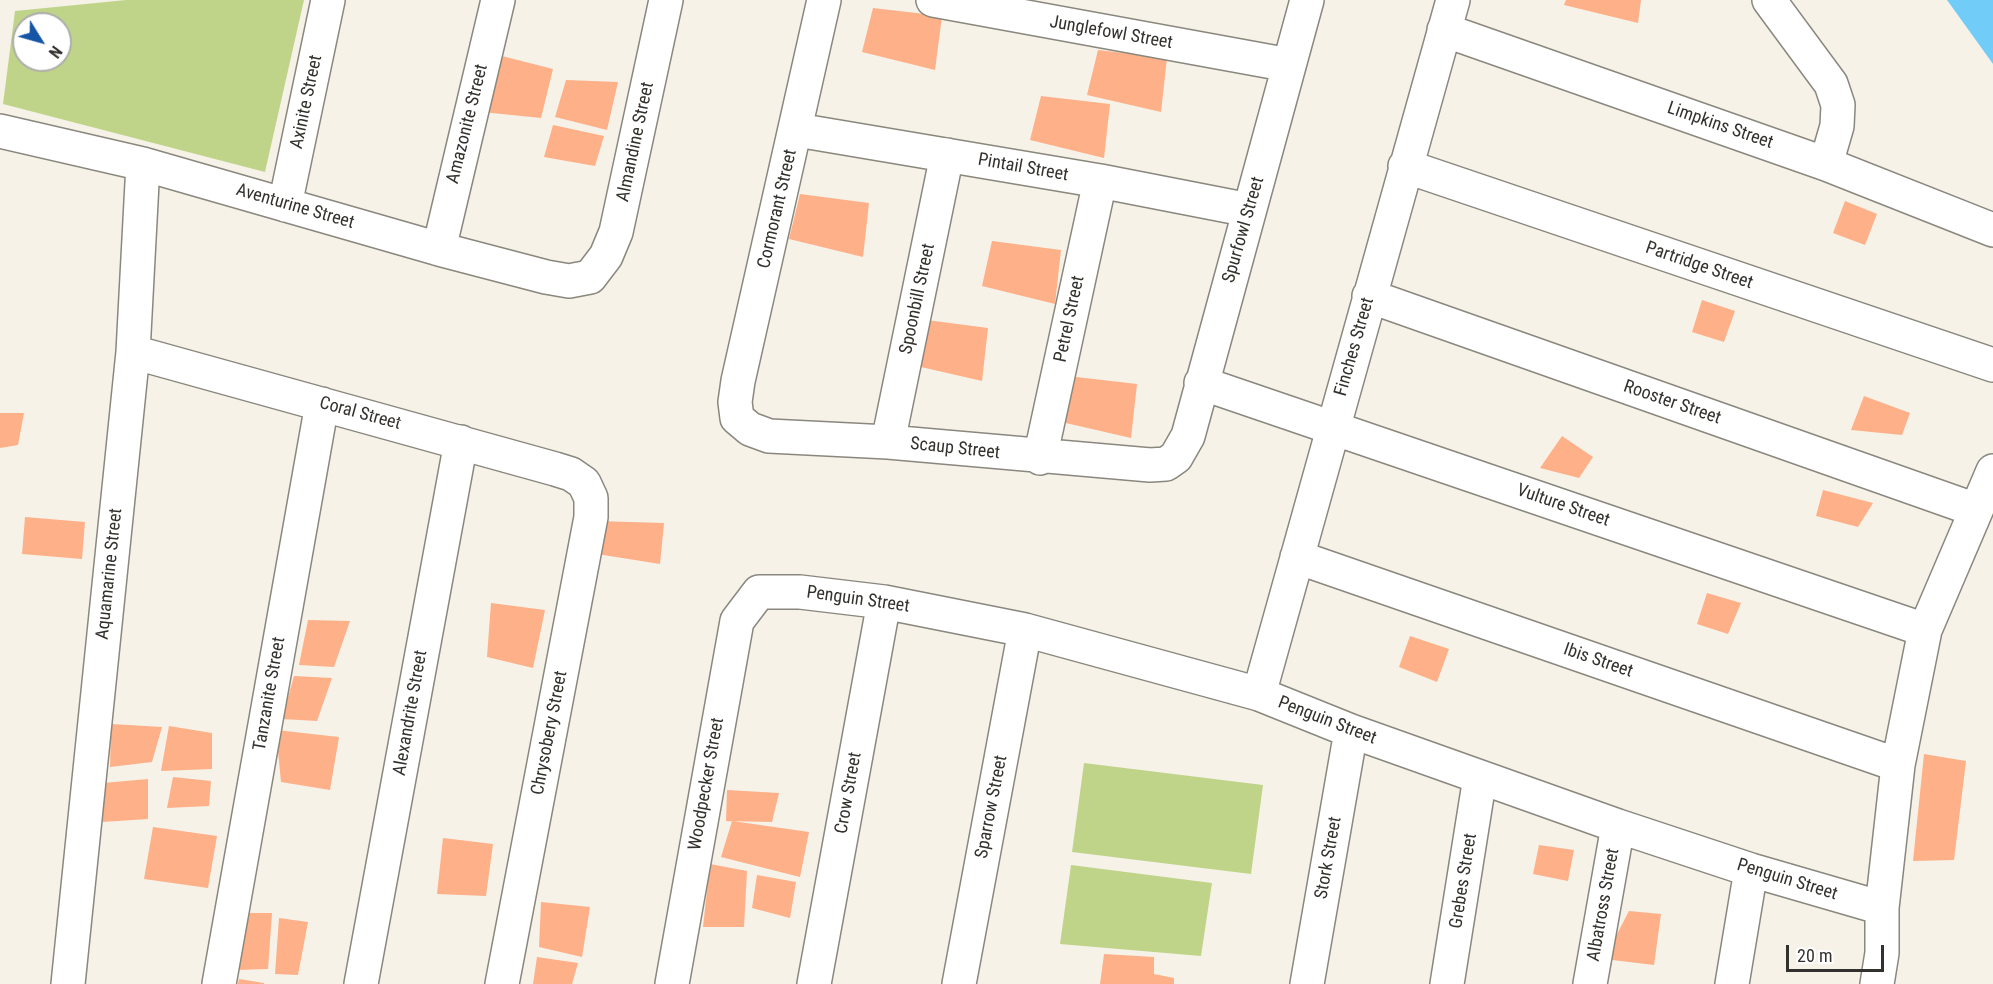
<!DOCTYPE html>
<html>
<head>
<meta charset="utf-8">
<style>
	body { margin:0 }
	#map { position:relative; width:1993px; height:984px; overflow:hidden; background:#f6f2e8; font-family:"Roboto Condensed",sans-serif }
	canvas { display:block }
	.north { position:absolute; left:12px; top:12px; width:60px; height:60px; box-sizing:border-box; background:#fff; border:2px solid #adadab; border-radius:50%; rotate:127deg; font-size:16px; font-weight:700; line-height:24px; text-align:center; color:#33312d }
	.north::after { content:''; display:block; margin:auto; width:21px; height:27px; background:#1655a6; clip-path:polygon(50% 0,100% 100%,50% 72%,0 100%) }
	.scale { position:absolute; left:1786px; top:945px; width:98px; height:27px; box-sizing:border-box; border:3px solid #33312d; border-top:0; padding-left:8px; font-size:18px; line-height:21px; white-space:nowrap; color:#33312d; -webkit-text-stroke:4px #fff; paint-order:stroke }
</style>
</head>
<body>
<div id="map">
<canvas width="1993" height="984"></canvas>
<div class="north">N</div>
<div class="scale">20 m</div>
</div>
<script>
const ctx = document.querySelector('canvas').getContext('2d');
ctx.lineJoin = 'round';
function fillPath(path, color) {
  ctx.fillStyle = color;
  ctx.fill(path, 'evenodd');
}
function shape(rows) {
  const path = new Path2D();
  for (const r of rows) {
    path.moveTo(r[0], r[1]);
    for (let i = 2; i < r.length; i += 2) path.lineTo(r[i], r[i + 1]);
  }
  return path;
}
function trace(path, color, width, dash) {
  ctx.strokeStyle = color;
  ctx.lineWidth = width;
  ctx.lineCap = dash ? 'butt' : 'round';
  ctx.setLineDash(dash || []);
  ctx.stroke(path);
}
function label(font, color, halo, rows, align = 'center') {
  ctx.font = font + ' "Roboto Condensed",sans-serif';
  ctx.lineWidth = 4.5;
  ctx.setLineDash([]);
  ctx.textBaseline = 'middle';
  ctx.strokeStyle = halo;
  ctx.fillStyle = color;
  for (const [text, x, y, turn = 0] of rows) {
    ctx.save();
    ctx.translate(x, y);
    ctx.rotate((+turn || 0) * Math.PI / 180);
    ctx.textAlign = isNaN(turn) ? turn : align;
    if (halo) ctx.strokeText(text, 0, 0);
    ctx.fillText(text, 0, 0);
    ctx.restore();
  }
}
fillPath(shape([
	[126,0,304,0,265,172,3,104,15,11],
	[24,24,60,24,60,60,24,60],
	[1084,763,1263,785,1251,874,1072,852],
	[1071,865,1212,883,1201,956,1060,944]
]), '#c0d489');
fillPath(shape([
	[1947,0,1993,0,1993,64]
]), '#71cdf8');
fillPath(shape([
	[1566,0,1641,0,1638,23,1564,5],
	[873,8,942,16,935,70,862,52],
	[1098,50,1167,58,1161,112,1087,95],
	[502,56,553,69,541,118,482,112],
	[566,80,618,82,607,130,555,117],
	[1041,96,1110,104,1104,158,1030,140],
	[553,125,604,136,595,166,544,157],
	[800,194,869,203,863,257,789,239],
	[1845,201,1877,214,1865,245,1833,233],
	[992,241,1061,250,1055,304,982,286],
	[1702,300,1735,311,1724,342,1692,332],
	[919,319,988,328,982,381,908,364],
	[1068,376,1137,384,1131,438,1057,421],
	[1864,396,1910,413,1902,435,1851,430],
	[0,413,24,413,18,445,0,448],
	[1562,436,1593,457,1579,478,1540,468],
	[1823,490,1873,503,1858,527,1816,516],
	[25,517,85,522,82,559,22,554],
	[596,521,664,523,660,564,597,554],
	[1707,593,1741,603,1728,634,1697,624],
	[491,603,545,610,533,668,487,657],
	[308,620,350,621,334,667,299,665],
	[1410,636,1449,649,1437,682,1399,667],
	[294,676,332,678,317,721,282,719],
	[111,724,162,727,152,762,110,767],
	[169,726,212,733,212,769,161,771],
	[276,730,339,737,330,790,281,782],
	[1924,754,1966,761,1954,860,1913,861],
	[173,777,211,781,209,806,167,808],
	[148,779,148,819,102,822,103,783],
	[727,790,779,793,772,822,726,821],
	[732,821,809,832,800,877,721,857],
	[153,827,217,836,208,888,144,879],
	[443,838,493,844,486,896,437,894],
	[1539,845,1574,850,1568,881,1533,874],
	[710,864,747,871,744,927,703,927],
	[757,875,796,882,790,918,752,908],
	[541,902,590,907,582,957,539,947],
	[1629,911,1661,914,1654,965,1604,959],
	[234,913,272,913,268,969,237,970],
	[279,918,308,922,298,975,275,974],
	[1104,954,1154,957,1154,974,1174,978,1174,984,1100,984],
	[537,957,578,963,572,984,533,984],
	[239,979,264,983,264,984,238,984]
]), '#feb088');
const street = shape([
	[824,0,738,381,735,402,737,418,750,429,769,436,888,442,1150,465,1166,464,1176,457,1188,436,1307,0],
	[933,0,1289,65],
	[1769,0,1831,84,1838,105,1837,126,1826,164],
	[1444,30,1826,164,1993,230],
	[797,130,1100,181,1249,210],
	[0,131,143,164,439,249,546,277,569,281,590,277,606,256,616,232,666,0],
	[1405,166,1993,365],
	[285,205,328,0],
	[439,249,498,0],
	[1369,296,1976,510],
	[133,352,555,469,571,474,584,483,591,498,591,517,502,984],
	[1201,383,1925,630],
	[888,442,947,155],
	[1040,458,1100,181],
	[1297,557,1898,765],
	[1259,694,1453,0],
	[68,984,133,352,143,164],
	[219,984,322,404],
	[361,984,461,442],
	[672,984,737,621,759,592,800,592,884,602,1025,630,1259,694,1351,731,1618,826,1751,870,1882,908],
	[814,984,884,602],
	[959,984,1025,630],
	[1307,984,1351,731],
	[1447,984,1480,777],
	[1590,984,1618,826],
	[1732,984,1751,870],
	[1877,984,1882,953,1882,908,1898,765,1925,630,1993,471]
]);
trace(street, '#8a877e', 36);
trace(street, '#fff', 33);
label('18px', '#33312d', '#fff', [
	["Junglefowl Street",1111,33,10],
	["Axinite Street",307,102,-78],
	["Amazonite Street",468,124,-76],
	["Limpkins Street",1720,126,19],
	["Almandine Street",636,142,-78],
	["Pintail Street",1023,168,10],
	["Aventurine Street",295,207,16],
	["Cormorant Street",778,209,-77],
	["Spurfowl Street",1244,230,-74],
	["Partridge Street",1699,266,19],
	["Spoonbill Street",918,299,-78],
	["Petrel Street",1070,319,-78],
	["Finches Street",1355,347,-74],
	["Rooster Street",1672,403,19],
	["Coral Street",360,414,15],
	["Scaup Street",955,449,6],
	["Vulture Street",1563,506,19],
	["Aquamarine Street",110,574,-84],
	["Penguin Street",858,600,8],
	["Ibis Street",1598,661,19],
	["Tanzanite Street",270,694,-80],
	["Alexandrite Street",411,713,-80],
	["Penguin Street",1327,721,21],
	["Chrysobery Street",550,733,-79],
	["Woodpecker Street",707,784,-80],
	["Crow Street",849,793,-80],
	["Sparrow Street",992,807,-79],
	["Stork Street",1329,858,-80],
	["Penguin Street",1787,880,17],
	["Grebes Street",1464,881,-81],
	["Albatross Street",1604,905,-80]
]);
</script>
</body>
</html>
